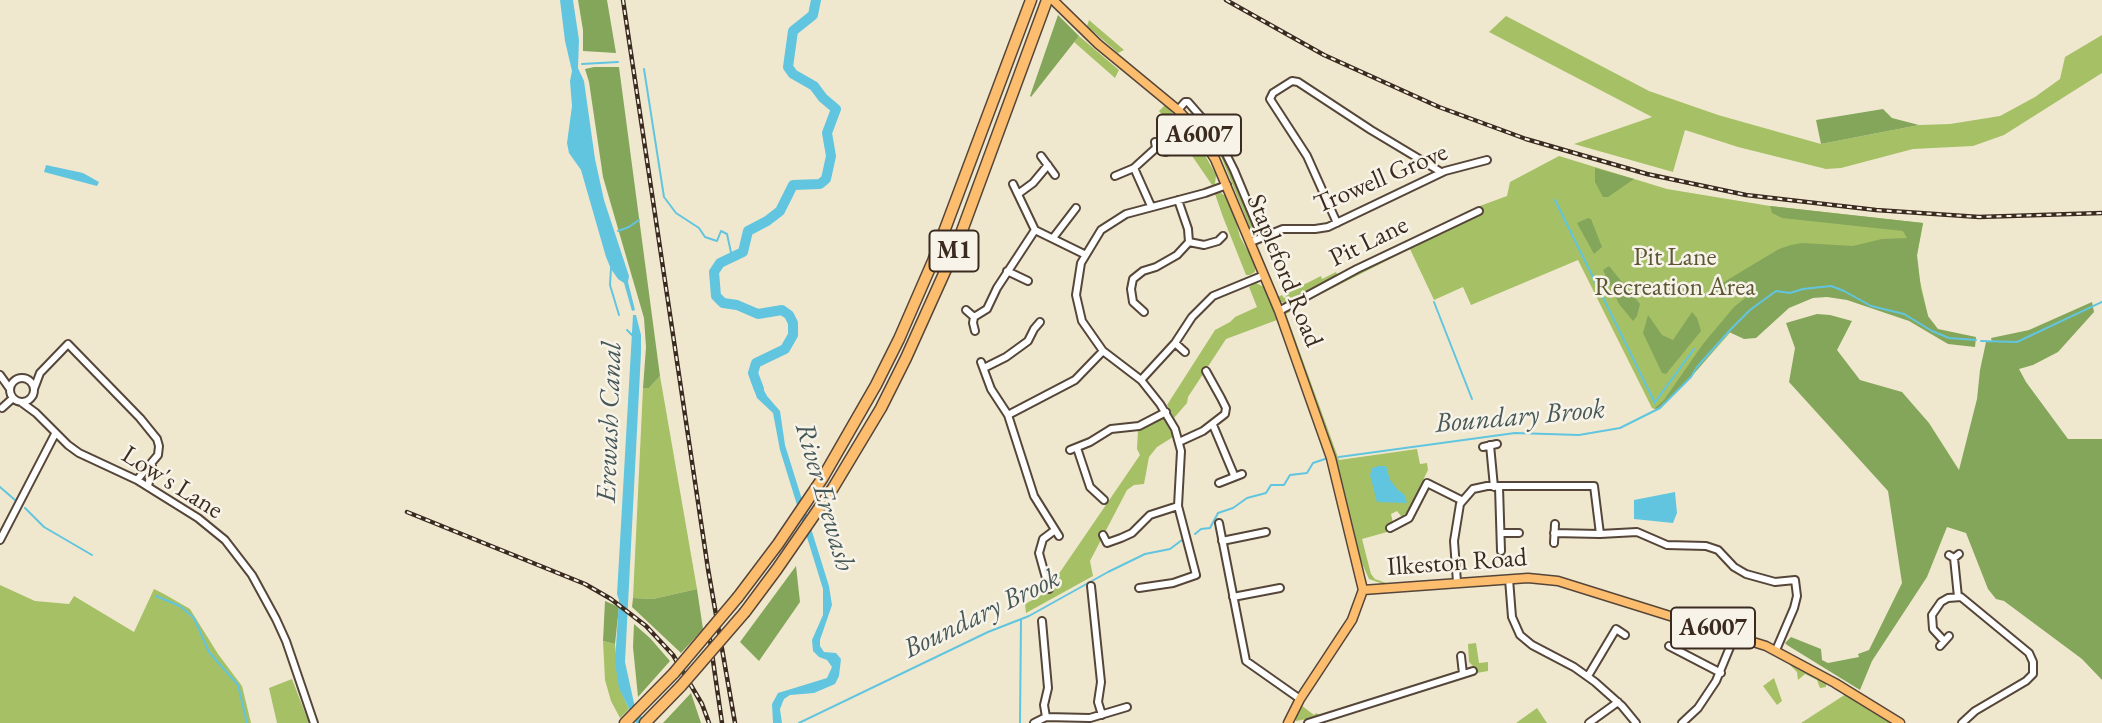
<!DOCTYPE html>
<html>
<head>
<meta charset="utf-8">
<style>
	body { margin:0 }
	canvas { display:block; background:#efe8cf }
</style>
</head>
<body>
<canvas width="2102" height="723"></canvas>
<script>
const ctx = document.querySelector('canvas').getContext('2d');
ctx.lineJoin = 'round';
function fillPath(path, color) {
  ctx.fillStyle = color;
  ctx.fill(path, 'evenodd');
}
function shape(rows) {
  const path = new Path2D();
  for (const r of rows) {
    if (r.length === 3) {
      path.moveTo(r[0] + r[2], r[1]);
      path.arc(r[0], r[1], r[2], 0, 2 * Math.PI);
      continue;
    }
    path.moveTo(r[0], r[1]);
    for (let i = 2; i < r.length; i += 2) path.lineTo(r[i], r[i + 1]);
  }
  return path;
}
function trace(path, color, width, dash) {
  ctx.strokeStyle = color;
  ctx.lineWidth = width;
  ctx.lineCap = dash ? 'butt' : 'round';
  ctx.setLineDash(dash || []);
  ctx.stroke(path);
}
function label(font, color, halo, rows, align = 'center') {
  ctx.font = font + ' "EB Garamond",serif';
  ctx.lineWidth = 5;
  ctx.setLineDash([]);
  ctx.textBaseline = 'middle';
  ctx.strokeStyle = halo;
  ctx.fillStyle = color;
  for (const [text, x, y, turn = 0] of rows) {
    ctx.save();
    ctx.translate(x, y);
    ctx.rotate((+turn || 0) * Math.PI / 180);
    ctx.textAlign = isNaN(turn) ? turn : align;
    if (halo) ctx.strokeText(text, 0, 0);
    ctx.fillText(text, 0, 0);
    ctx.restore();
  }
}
fillPath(shape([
	[1506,16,1649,91,1718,115,1821,144,1919,125,1950,124,2000,116,2035,97,2060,79,2065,57,2102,35,2102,73,2004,135,1973,146,1913,149,1841,168,1826,169,1738,147,1685,130,1673,172,1574,144,1652,117,1489,32],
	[1089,20,1124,50,1118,53,1087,26],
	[1079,36,1119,70,1115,78,1074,42],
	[1165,105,1187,129,1201,148,1216,175,1215,184,1212,185,1188,150,1188,145,1159,111],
	[1186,107,1189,107,1214,137,1230,165,1257,232,1256,235,1253,235,1218,149,1203,125],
	[1559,156,1667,189,1770,206,1923,223,1917,255,1917,268,1928,316,1842,288,1750,310,1691,377,1657,410,1652,408,1578,260,1471,305,1463,287,1434,300,1410,249,1299,305,1298,303,1340,280,1435,233,1440,235,1448,231,1448,228,1465,222,1479,213,1477,207,1507,196,1510,182],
	[1221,193,1225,196,1235,217,1240,237,1256,265,1255,272,1250,275,1246,275,1223,217,1215,194],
	[1336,272,1338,276,1287,303,1280,302,1278,297,1282,295,1284,298,1286,297,1285,294,1321,276,1322,279],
	[1256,283,1264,287,1277,320,1226,339,1188,397,1187,403,1174,418,1167,405,1215,330,1230,322,1235,317,1257,307,1249,287],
	[1289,308,1293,310,1286,314,1339,460,1417,449,1420,464,1427,463,1428,470,1406,515,1401,516,1397,511,1391,514,1393,523,1386,525,1387,532,1362,539,1371,574,1375,579,1386,583,1386,585,1369,579,1356,550,1339,474,1284,314],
	[660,376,697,589,653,599,633,598,643,388,649,388],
	[1162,418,1165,419,1173,437,1157,447,1149,457,1144,484,1134,485,1127,490,1090,561,1093,576,1026,613,1025,604,1047,592,1056,582,1056,578,1140,455,1137,449,1138,430],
	[0,585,35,601,69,604,74,596,134,632,154,589,164,594,190,609,218,654,242,686,251,723,0,723],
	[603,641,615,644,619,687,629,709,620,718,611,701,605,680],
	[1476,643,1479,663,1488,662,1488,671,1477,673,1476,669,1469,662,1468,644],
	[1791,664,1826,683,1826,687,1820,688,1817,680,1805,674,1798,680,1797,672,1790,665],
	[1774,678,1782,701,1777,705,1763,686],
	[292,679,309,723,277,723,269,688],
	[1846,694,1881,716,1891,723,1801,723],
	[1301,705,1314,715,1316,713,1322,716,1296,721,1296,715],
	[1537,708,1547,723,1516,723]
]), '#a6c066');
fillPath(shape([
	[578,0,607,0,616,53,583,51,583,30],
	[1058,15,1079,36,1031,97,1030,96],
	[594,67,619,67,660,376,649,388,643,388,646,347,644,318,603,177,589,82,585,69],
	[1883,109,1892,118,1919,125,1821,144,1816,120],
	[1595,168,1627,177,1634,179,1608,197,1603,197,1595,182],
	[1770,206,1923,223,1917,255,1921,289,1928,316,1938,329,1976,337,1975,347,1948,344,1909,321,1847,300,1827,297,1813,298,1789,308,1756,338,1744,339,1729,332,1691,377,1657,410,1655,408,1664,400,1703,344,1734,307,1750,294,1748,290,1706,295,1709,291,1779,249,1791,245,1802,243,1853,246,1882,239,1907,238,1903,231,1782,218,1772,213],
	[1588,218,1591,219,1602,247,1594,254,1577,223],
	[1609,266,1640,304,1637,316,1633,321,1619,304,1603,270],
	[2092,302,2094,312,2058,352,2033,365,2019,369,2026,382,2068,439,2102,439,2102,680,2082,659,2004,601,1996,599,1988,589,1966,533,1947,527,1927,577,1872,661,1860,690,1787,645,1785,643,1791,637,1821,649,1822,660,1828,663,1859,657,1858,654,1869,650,1902,583,1888,491,1789,382,1795,348,1786,323,1817,314,1830,315,1852,321,1837,350,1860,380,1902,392,1929,423,1959,470,1977,399,1980,370,1986,342,1992,342,1991,338,2029,330],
	[1692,312,1697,318,1701,331,1666,374,1662,373,1643,333,1648,315,1662,335,1673,340],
	[796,566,800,602,759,661,740,642],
	[697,589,703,629,681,653,632,607,633,598,653,599],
	[605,601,619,607,615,644,603,641],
	[634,624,650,638,670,661,638,697,633,647],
	[691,693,701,723,663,723]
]), '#84a65b');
fillPath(shape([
	[560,0,573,0,579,40,578,68,584,81,595,159,604,200,629,276,628,282,635,310,632,311,624,283,618,279,611,269,606,257,581,170,569,153,567,143,572,106,570,81,572,71,565,41],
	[46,165,83,173,99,182,97,186,44,172],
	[633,315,636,315,641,335,641,353,625,662,634,703,645,723,636,723,619,688,615,662,619,600,617,594],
	[757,377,767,396,780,411,785,445,829,586,832,605,820,640,820,646,824,652,836,653,841,659,839,676,835,684,814,693,790,695,784,699,780,709,782,723,773,723,772,704,778,693,827,678,832,667,827,660,819,657,813,651,812,640,823,615,823,589,780,450,773,413,757,398,750,379],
	[1379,466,1386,466,1390,480,1399,491,1404,494,1407,503,1377,502,1370,475,1372,468],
	[1675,492,1677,513,1673,523,1634,519,1634,500]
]), '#62c5df');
trace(shape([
	[582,64,618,62],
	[644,69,664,197,676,213,699,228,705,237,717,241,721,231,727,234,732,257],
	[1555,200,1655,403],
	[618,231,629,227,639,220],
	[611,268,610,285,619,315],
	[1434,302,1472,399],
	[627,330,633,336],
	[1981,341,2017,342,2102,302],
	[1655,402,1694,349],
	[1339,457,1515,433,1579,435,1620,428,1660,408,1691,377,1697,367,1730,330,1750,310,1776,291,1790,293,1803,289,1831,286,1844,291,1871,306,1904,314,1932,331,1949,338,1976,340],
	[0,487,15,500],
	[25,508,44,527,92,555],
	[1195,534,1201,529,1210,528,1218,513,1233,508,1247,498,1266,493,1271,485,1284,485,1290,475,1307,473,1313,463,1325,459],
	[156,596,180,606,194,618,209,652,238,685,247,723],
	[799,723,988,632,1029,616,1108,572,1145,554,1170,549,1182,540],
	[1020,723,1021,619]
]), '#62c5df', 2);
trace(shape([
	[759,389,753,373,756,363,785,349,793,335,793,323,789,315,782,310,758,314,737,305,723,303,716,296,714,272,720,263,743,252,748,231,767,221,780,211,793,185,820,184,826,179,831,156,827,133,836,109,823,98,814,86,793,74,788,67,793,31,813,15,816,0]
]), '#62c5df', 10);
const minor = shape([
	[1178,110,1185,102,1188,102,1216,134,1234,170,1262,237],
	[1155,142,1156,148,1166,152],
	[1041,156,1055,175],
	[1134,168,1151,206],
	[1115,176,1134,168,1156,148],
	[1013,184,1035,230,1084,254],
	[1018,194,1033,183,1048,165],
	[1337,223,1307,156,1270,99,1273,93,1292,81,1298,82,1371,130,1441,172],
	[1053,238,1076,208],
	[1189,242,1204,245,1218,241,1223,236],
	[1251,242,1283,229,1315,229,1328,227,1445,171,1487,160],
	[1007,271,1028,281],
	[966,310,974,317],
	[1279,311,1357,269,1479,211],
	[1144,312,1133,302,1131,289,1133,279,1143,271,1156,267,1177,255,1189,242,1188,229,1178,200],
	[975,331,973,323,974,317,987,309,997,288,1035,230],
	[1175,343,1185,352],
	[981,362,991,389,1008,415,1034,496,1059,536],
	[984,368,1006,357,1028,341,1034,329,1040,322],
	[0,375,10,389],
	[22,390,12],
	[1141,380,1175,343,1192,317,1213,296,1264,275],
	[34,389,40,373,68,344,140,418,157,439,159,446,158,455,137,480],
	[21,402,36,413,68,445,79,453,137,480,198,518,225,540,252,575,276,619,286,641,314,723],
	[2,408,13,398],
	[1008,415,1075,380,1103,351],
	[1213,425,1234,475],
	[1179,442,1203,431,1225,414,1226,408,1221,398,1206,371],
	[1490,445,1494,487],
	[1483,447,1497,444],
	[1077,448,1090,487,1104,500],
	[1070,450,1090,442,1111,429,1139,426,1166,412],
	[1219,483,1242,474],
	[148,487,152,465],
	[1499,487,1501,551],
	[1219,523,1246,661,1300,699],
	[1390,528,1409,518,1427,483,1461,500],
	[1501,533,1519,533],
	[1600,534,1637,532,1667,545,1706,546,1718,550,1734,567,1746,574,1775,582,1795,580,1797,596,1794,608,1776,650],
	[1103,535,1107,543,1121,538,1132,533,1150,515,1178,506],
	[0,540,55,434],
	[1222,541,1266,532],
	[1554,543,1555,524],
	[1949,555,1954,558,1959,554],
	[1954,558,1958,597],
	[1509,579,1512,617,1520,635,1532,645,1574,667,1595,682,1622,706,1636,723],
	[1457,582,1454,541,1460,504,1473,489,1487,486,1594,486,1600,534,1554,533],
	[1091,586,1101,682,1098,702,1102,715],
	[1139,588,1173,583,1196,575,1178,506,1181,451,1175,429,1160,404,1141,380,1103,351,1082,321,1076,295,1081,263,1101,230,1126,214,1205,193,1227,185],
	[1049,589,1039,553,1043,539,1055,530],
	[1233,597,1280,588],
	[1042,621,1048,688,1044,705,1046,717],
	[1944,641,1933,629,1932,615,1941,602,1948,598,1961,597,2029,653,2033,662,2033,674,2026,681,1975,711,1962,723],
	[1669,646,1721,673],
	[1940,646,1949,636],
	[1461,656,1463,674],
	[1588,676,1616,629,1625,635],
	[1034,723,1046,717,1090,718,1127,707],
	[1308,723,1473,671],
	[1589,723,1618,702],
	[1682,723,1698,708,1716,681,1735,635]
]);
const major = shape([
	[1053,0,1098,44,1178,110,1197,131,1215,159,1279,311,1331,458,1363,590,1352,620,1300,699,1288,723],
	[1363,590,1528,578,1558,581,1766,646,1835,683,1900,723]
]);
const highway = shape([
	[738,597,778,544,822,479,876,385,899,339,933,261,1031,0],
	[745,612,777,569,833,488,881,408,906,358,956,247,1047,0],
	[625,723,674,673],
	[645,723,681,686]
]);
trace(minor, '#564639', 10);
trace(major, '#564639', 11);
trace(highway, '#564639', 13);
trace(minor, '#fff', 6);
trace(major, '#fcbd6f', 8);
trace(highway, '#fcbd6f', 10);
const rail = shape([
	[623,0,708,569,735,723],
	[1226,0,1324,55,1439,107,1526,139,1647,174,1746,195,1876,210,1979,217,2102,213],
	[407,512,585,584,611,599,646,626,673,655,702,704,709,723],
	[708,626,722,723]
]);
trace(rail, '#3b2a1e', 4.5);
trace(rail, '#f7f3e8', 2, [5]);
const highwayBridge = shape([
	[674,673,738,597],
	[681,686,745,612]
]);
trace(highwayBridge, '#564639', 13, []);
trace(highwayBridge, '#fcbd6f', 10);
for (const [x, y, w] of [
	[1199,135,84],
	[954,251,49],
	[1713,628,84]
]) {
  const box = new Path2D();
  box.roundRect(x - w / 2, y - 20.5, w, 41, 5);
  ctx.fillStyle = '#f7f3e8';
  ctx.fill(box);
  trace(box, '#3b2a1e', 2);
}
label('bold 24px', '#3b2a1e', null, [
	["A6007",1199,135],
	["M1",954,251],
	["A6007",1713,628]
]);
label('26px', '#3b2a1e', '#f7f3e8', [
	["Trowell Grove",1381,179,-23],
	["Pit Lane",1369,242,-26],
	["Stapleford Road",1284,271,68],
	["Low's Lane",172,483,32],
	["Ilkeston Road",1457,563,-4]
]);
label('26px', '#5b5734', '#f7f3e8', [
	["Pit Lane",1675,258],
	["Recreation Area",1675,288]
]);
label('italic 28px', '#475858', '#f7f3e8', [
	["Boundary Brook",1520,417,-5],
	["Erewash Canal",610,422,-88],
	["River Erewash",824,497,74],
	["Boundary Brook",982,614,-26]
]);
</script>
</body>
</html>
